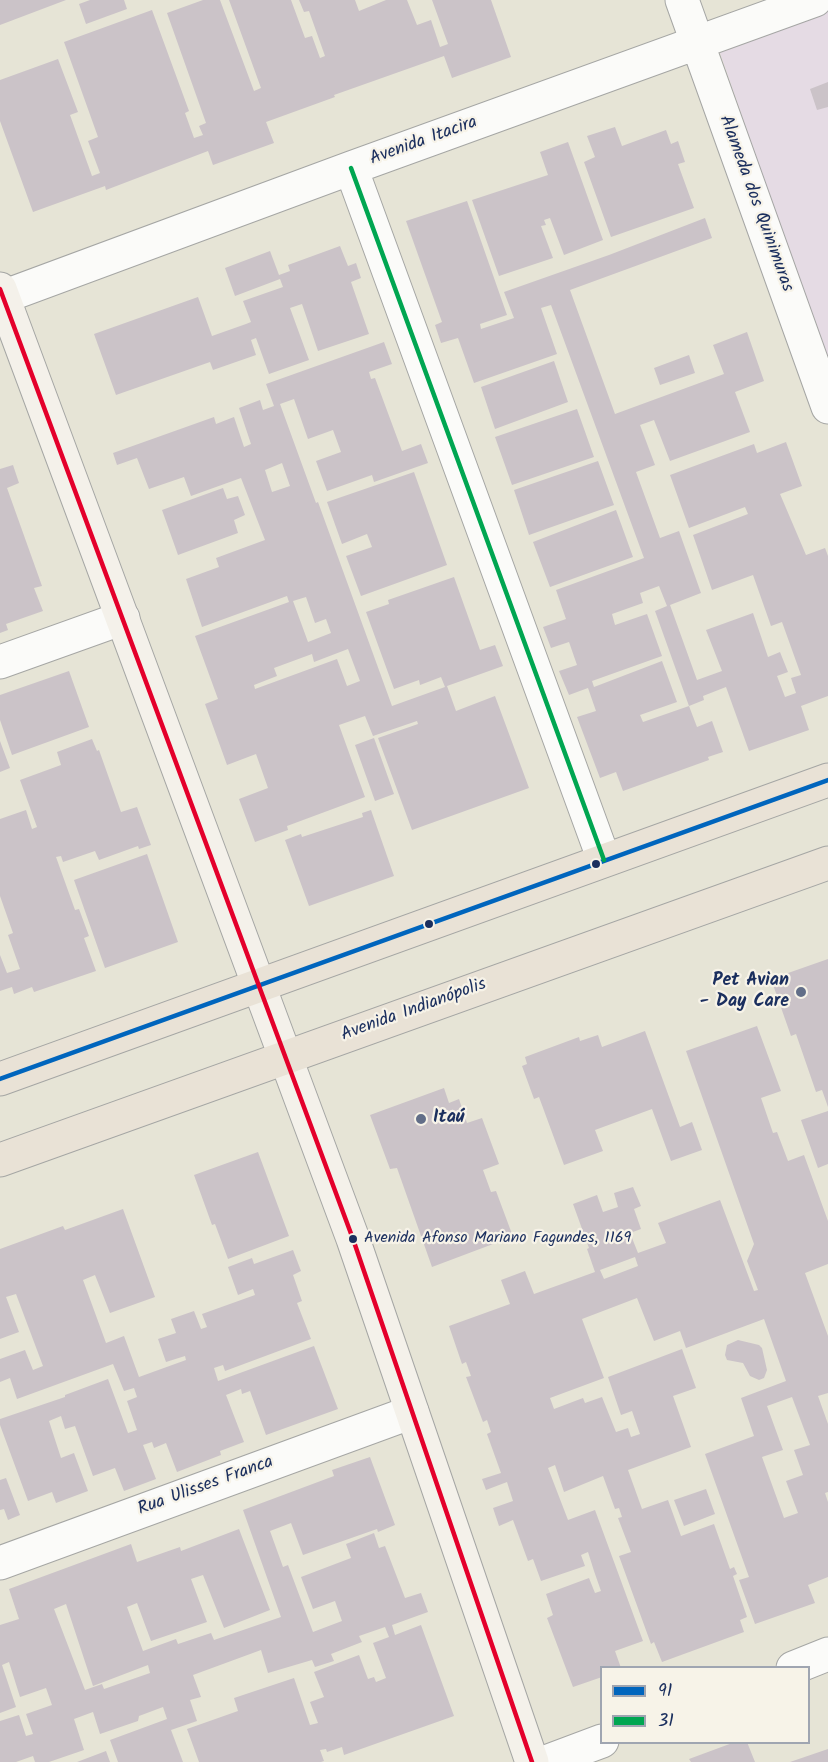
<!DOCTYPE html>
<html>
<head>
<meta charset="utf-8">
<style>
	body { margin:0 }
	#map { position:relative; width:828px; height:1762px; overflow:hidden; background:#e6e4d6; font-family:Kalam,sans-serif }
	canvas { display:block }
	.legend { position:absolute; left:600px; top:1666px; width:210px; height:78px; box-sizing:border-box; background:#f7f3e8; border:2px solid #9fa5b1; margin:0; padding:8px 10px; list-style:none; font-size:18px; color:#1b2f5e }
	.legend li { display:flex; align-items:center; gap:12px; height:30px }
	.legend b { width:30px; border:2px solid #9fa5b1 }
</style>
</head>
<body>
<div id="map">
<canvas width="828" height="1762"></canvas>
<ul class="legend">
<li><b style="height:8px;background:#0065bd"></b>91</li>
<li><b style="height:8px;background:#00a651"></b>31</li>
</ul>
</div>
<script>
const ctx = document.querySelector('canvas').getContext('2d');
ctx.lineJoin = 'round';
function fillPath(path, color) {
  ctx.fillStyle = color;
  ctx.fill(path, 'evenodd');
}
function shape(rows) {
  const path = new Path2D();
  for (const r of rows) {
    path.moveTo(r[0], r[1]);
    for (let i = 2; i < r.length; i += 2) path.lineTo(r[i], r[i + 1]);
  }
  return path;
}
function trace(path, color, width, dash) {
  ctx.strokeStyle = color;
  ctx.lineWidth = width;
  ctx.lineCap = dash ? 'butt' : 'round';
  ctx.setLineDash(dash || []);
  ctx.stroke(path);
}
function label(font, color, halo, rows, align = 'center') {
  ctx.font = font + ' Kalam,sans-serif';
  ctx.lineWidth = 4.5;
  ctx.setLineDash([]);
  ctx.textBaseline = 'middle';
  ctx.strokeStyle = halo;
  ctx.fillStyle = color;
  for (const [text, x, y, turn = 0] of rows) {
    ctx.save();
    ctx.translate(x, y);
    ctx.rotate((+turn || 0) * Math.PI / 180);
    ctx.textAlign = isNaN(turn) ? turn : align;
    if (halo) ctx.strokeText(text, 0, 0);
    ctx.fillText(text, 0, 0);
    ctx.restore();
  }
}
fillPath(shape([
	[828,10,828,364,719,50]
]), '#e5dbe4');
fillPath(shape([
	[0,0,66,0,0,25],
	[90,0,124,0,127,9,86,24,79,4],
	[203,0,220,0,254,91,261,88,229,0,291,0,305,38,312,36,320,58,325,56,309,11,304,12,299,0,355,0,359,11,386,0,407,0,417,25,431,20,440,47,448,44,432,0,491,0,511,57,452,78,444,56,334,95,335,97,266,122,274,143,213,165,208,151,106,190,105,186,33,212,0,121,0,80,58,59,78,112,70,115,92,176,100,173,88,141,98,137,64,42,152,10,189,111,185,113,194,138,203,135,199,126,206,123,167,13],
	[828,82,828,107,817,110,810,89],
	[615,127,622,146,666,130,671,144,678,141,685,162,678,164,694,208,611,237,584,162,595,157,587,136],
	[568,142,603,240,564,255,550,218,544,220,546,225,541,226,553,258,499,276,472,200,548,175,540,152],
	[467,201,507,315,480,324,481,329,514,318,504,292,609,255,705,218,712,238,570,290,615,414,724,374,713,345,747,332,764,381,735,392,750,432,670,461,654,420,640,425,655,465,636,472,660,538,679,531,701,593,670,605,697,680,722,671,706,630,753,613,768,657,780,652,788,672,777,676,785,697,796,693,791,678,801,675,782,622,771,626,753,575,712,590,693,535,748,514,745,507,689,528,670,475,754,444,757,453,786,442,802,486,780,494,806,555,825,548,828,556,828,696,801,706,809,730,749,751,726,687,703,696,704,700,689,706,655,611,667,606,659,586,640,593,643,603,612,614,615,625,647,614,662,656,592,681,594,687,662,661,677,702,640,715,643,722,689,706,697,727,712,721,723,752,708,757,709,760,623,791,616,772,600,778,577,717,596,711,588,688,569,695,559,671,577,665,569,642,551,648,543,627,566,619,556,590,644,558,551,305,541,308,557,354,474,383,458,338,441,343,435,325,442,322,406,221],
	[340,246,348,266,356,263,361,278,351,282,369,334,318,351,302,304,290,308,309,360,269,374,256,338,251,340,256,355,213,370,210,362,116,395,94,334,198,297,212,336,246,324,251,322,243,301,283,287,280,279,235,296,225,268,270,251,279,275,290,271,288,265],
	[384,342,392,364,369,372,371,379,375,378,402,451,421,444,428,463,374,482,372,475,327,491,316,461,341,452,333,430,308,439,294,399,280,404,316,503,318,502,392,706,445,687,441,677,420,685,419,680,394,689,366,612,389,604,388,600,454,577,480,650,495,645,503,666,447,686,456,711,495,696,529,788,412,830,378,738,418,724,417,721,373,736,365,716,339,725,365,797,287,826,288,830,255,842,239,799,268,788,256,754,227,765,205,704,218,699,195,636,289,602,287,596,202,627,186,579,219,567,216,558,265,540,241,478,191,496,184,477,149,489,137,458,117,465,113,453,214,417,216,424,234,417,244,447,251,444,239,408,260,400,263,410,274,406,266,384],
	[282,463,290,486,272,492,265,470],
	[306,597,315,623,326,619,331,633,308,642,293,601],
	[348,649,360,681,347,686,337,659,255,689,254,685,277,676,274,668,312,654,314,662],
	[689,355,695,373,660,385,654,368],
	[554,361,568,402,495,429,481,387],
	[577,409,594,457,512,485,495,437],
	[598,461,614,505,529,535,514,490],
	[13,465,19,483,7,488,42,586,34,588,43,611,6,624,8,630,0,633,0,469],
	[414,472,447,565,361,596,346,556,372,547,367,534,342,544,327,502],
	[223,488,227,499,238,496,245,515,234,520,238,533,178,555,162,510],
	[616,510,633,557,550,587,533,542],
	[69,671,89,727,12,755,0,720,0,695],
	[374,738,394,794,375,801,355,745],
	[92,739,97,751,99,750,121,812,137,807,151,845,139,849,138,846,99,860,95,851,63,862,61,856,56,857,75,910,79,909,89,936,84,938,96,971,34,992,32,987,14,994,12,987,0,991,0,955,7,973,20,969,8,935,13,933,0,896,0,819,26,810,32,829,37,827,20,780,61,765,57,752],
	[0,741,10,768,0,772],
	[371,810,394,876,309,906,285,840,301,834,302,837,363,817,362,813],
	[147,854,178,942,105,968,74,880],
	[828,959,828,1107,822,1090,816,1092,796,1034,791,1036,771,979],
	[757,1026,781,1091,761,1098,773,1133,777,1132,788,1161,804,1155,828,1221,828,1264,805,1273,828,1336,828,1393,818,1396,828,1424,828,1492,825,1493,828,1502,828,1577,808,1585,815,1603,755,1624,739,1580,749,1577,705,1454,754,1436,741,1398,786,1381,764,1319,686,1348,680,1331,654,1341,637,1298,582,1319,604,1378,550,1398,554,1409,583,1398,585,1403,602,1397,616,1432,628,1428,631,1437,640,1434,632,1411,621,1415,608,1377,682,1349,696,1388,673,1396,691,1447,628,1470,642,1509,668,1500,681,1536,714,1524,730,1569,734,1567,737,1574,733,1576,747,1617,740,1620,744,1632,662,1662,654,1642,651,1644,619,1556,631,1552,618,1518,622,1517,619,1508,615,1509,603,1476,564,1492,555,1465,548,1468,568,1520,595,1510,643,1641,615,1651,621,1668,602,1668,602,1677,573,1687,547,1618,553,1615,546,1594,589,1578,595,1593,601,1591,594,1571,588,1552,581,1555,585,1566,541,1581,533,1559,528,1561,513,1520,499,1526,493,1508,513,1501,507,1482,486,1490,482,1479,501,1473,487,1434,491,1432,487,1420,483,1422,466,1377,471,1376,466,1362,462,1364,449,1326,510,1304,501,1280,525,1271,534,1294,595,1272,587,1249,589,1248,573,1204,597,1195,603,1212,618,1207,614,1193,633,1187,641,1206,634,1209,641,1229,630,1233,638,1253,666,1243,658,1223,720,1200,754,1291,758,1290,747,1261,754,1244,686,1051],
	[635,1257,638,1266,604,1279,600,1270],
	[792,1397,810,1445,794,1450,803,1475,786,1481,798,1513,784,1518,762,1457,783,1450,767,1406],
	[645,1031,680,1127,692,1122,702,1150,671,1161,652,1109,595,1130,603,1151,564,1165,539,1097,534,1099,522,1066,527,1064,525,1057,579,1037,580,1041,598,1035,602,1047],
	[444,1088,449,1103,459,1099,467,1123,482,1118,499,1164,483,1170,491,1192,496,1191,512,1234,508,1236,509,1238,432,1267,397,1168,390,1169,370,1115],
	[828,1111,828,1164,818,1168,801,1120],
	[258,1152,289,1236,228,1259,215,1224,212,1225,194,1175],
	[123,1209,155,1297,110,1313,95,1275,83,1280,106,1343,124,1336,139,1377,186,1360,185,1356,166,1362,158,1339,176,1333,171,1319,194,1311,201,1329,207,1327,202,1314,255,1295,253,1289,238,1295,228,1267,252,1258,254,1264,293,1250,301,1271,293,1275,302,1301,297,1303,311,1339,225,1371,223,1365,214,1368,218,1381,314,1346,338,1409,266,1435,250,1391,242,1394,241,1389,226,1395,244,1442,220,1451,221,1455,177,1472,166,1443,154,1448,152,1442,143,1445,156,1479,124,1491,115,1468,93,1476,75,1426,65,1429,61,1416,49,1421,61,1458,74,1453,88,1491,56,1503,52,1492,28,1501,0,1425,0,1419,65,1397,65,1395,108,1379,128,1433,137,1430,127,1401,137,1397,134,1388,124,1391,113,1364,17,1399,10,1378,0,1382,0,1359,25,1350,33,1370,43,1366,16,1294,6,1297,19,1332,0,1339,0,1249,63,1226,65,1230],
	[738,1340,759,1345,762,1348,767,1370,764,1378,759,1380,750,1376,743,1363,727,1360,725,1355,727,1345],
	[370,1457,395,1525,378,1532,377,1529,303,1555,291,1523,270,1531,283,1567,288,1565,313,1632,342,1621,335,1601,313,1609,301,1577,351,1558,346,1544,374,1533,379,1548,385,1546,405,1598,421,1593,428,1612,392,1625,395,1635,421,1625,454,1716,344,1755,342,1747,327,1752,326,1749,320,1750,324,1761,321,1762,199,1762,187,1729,238,1711,234,1698,294,1678,310,1725,318,1723,310,1702,324,1697,314,1672,359,1655,368,1679,374,1677,376,1682,386,1678,373,1643,389,1637,385,1627,359,1636,362,1642,331,1654,334,1661,315,1667,312,1660,268,1673,261,1650,193,1675,201,1697,190,1700,197,1721,171,1730,183,1762,118,1762,110,1740,167,1719,163,1707,139,1716,138,1721,100,1734,93,1712,74,1719,84,1750,49,1762,35,1762,33,1756,16,1762,0,1762,0,1721,19,1715,26,1736,33,1734,26,1714,52,1705,46,1688,20,1697,9,1662,2,1665,16,1707,0,1713,0,1625,19,1619,9,1589,131,1544,137,1562,180,1547,181,1551,239,1529,270,1610,224,1628,203,1575,191,1579,207,1622,151,1641,137,1603,127,1607,143,1651,176,1639,178,1644,211,1633,214,1640,281,1617,243,1510,334,1476,332,1470],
	[66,1604,93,1686,148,1665,150,1673,104,1689,102,1684,85,1690,54,1609],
	[6,1478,20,1515,8,1520,4,1509,0,1510,0,1480],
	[706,1489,715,1514,684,1526,674,1500],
	[735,1742,747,1742,755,1762,691,1762,689,1759],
	[828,1749,828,1762,790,1762],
	[106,1751,110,1762,77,1762]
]), '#cbc3c8');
const street = shape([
	[682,0,828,407],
	[351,168,604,860],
	[0,298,351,168,815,0],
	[0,662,123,618],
	[0,1563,412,1412],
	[793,1668,828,1654],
	[546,1762,602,1741]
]);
const secondary = shape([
	[0,289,353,1239,532,1762]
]);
const primary = shape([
	[0,1079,828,780],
	[0,1160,828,863]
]);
trace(street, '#a5a6a4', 35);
trace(secondary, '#a5a6a4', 35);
trace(primary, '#a5a6a4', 35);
trace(street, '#fbfbf9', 33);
trace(secondary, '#f4f1ea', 33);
trace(primary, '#e9e2d6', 33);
trace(shape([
	[0,1079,828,780]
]), '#0065bd', 4.5);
trace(shape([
	[351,168,604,860]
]), '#00a651', 4.5);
trace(shape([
	[0,289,353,1239,532,1762]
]), '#e4002b', 4.5);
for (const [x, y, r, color] of [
	[596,864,5,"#1b2f5e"],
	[429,924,5,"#1b2f5e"],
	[801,992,6,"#626e88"],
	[421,1119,6,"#626e88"],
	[353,1239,5,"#1b2f5e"]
]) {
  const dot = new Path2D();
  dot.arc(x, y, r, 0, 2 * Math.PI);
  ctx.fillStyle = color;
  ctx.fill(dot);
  trace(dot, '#f7f3e8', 2);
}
label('16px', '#1b2f5e', '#f7f3e8', [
	["Avenida Afonso Mariano Fagundes, 1169",364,1239]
], 'left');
label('18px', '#1b2f5e', '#f7f3e8', [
	["Avenida Itacira",424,142,-20],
	["Alameda dos Quinimuras",755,204,70],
	["Avenida Indianópolis",414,1011,-20],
	["Rua Ulisses Franca",206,1487,-20]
]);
label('bold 18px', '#1b2f5e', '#f7f3e8', [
	["Pet Avian",789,982],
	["- Day Care",789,1003],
	["Itaú",433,1119,"left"]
], 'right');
</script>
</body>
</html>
